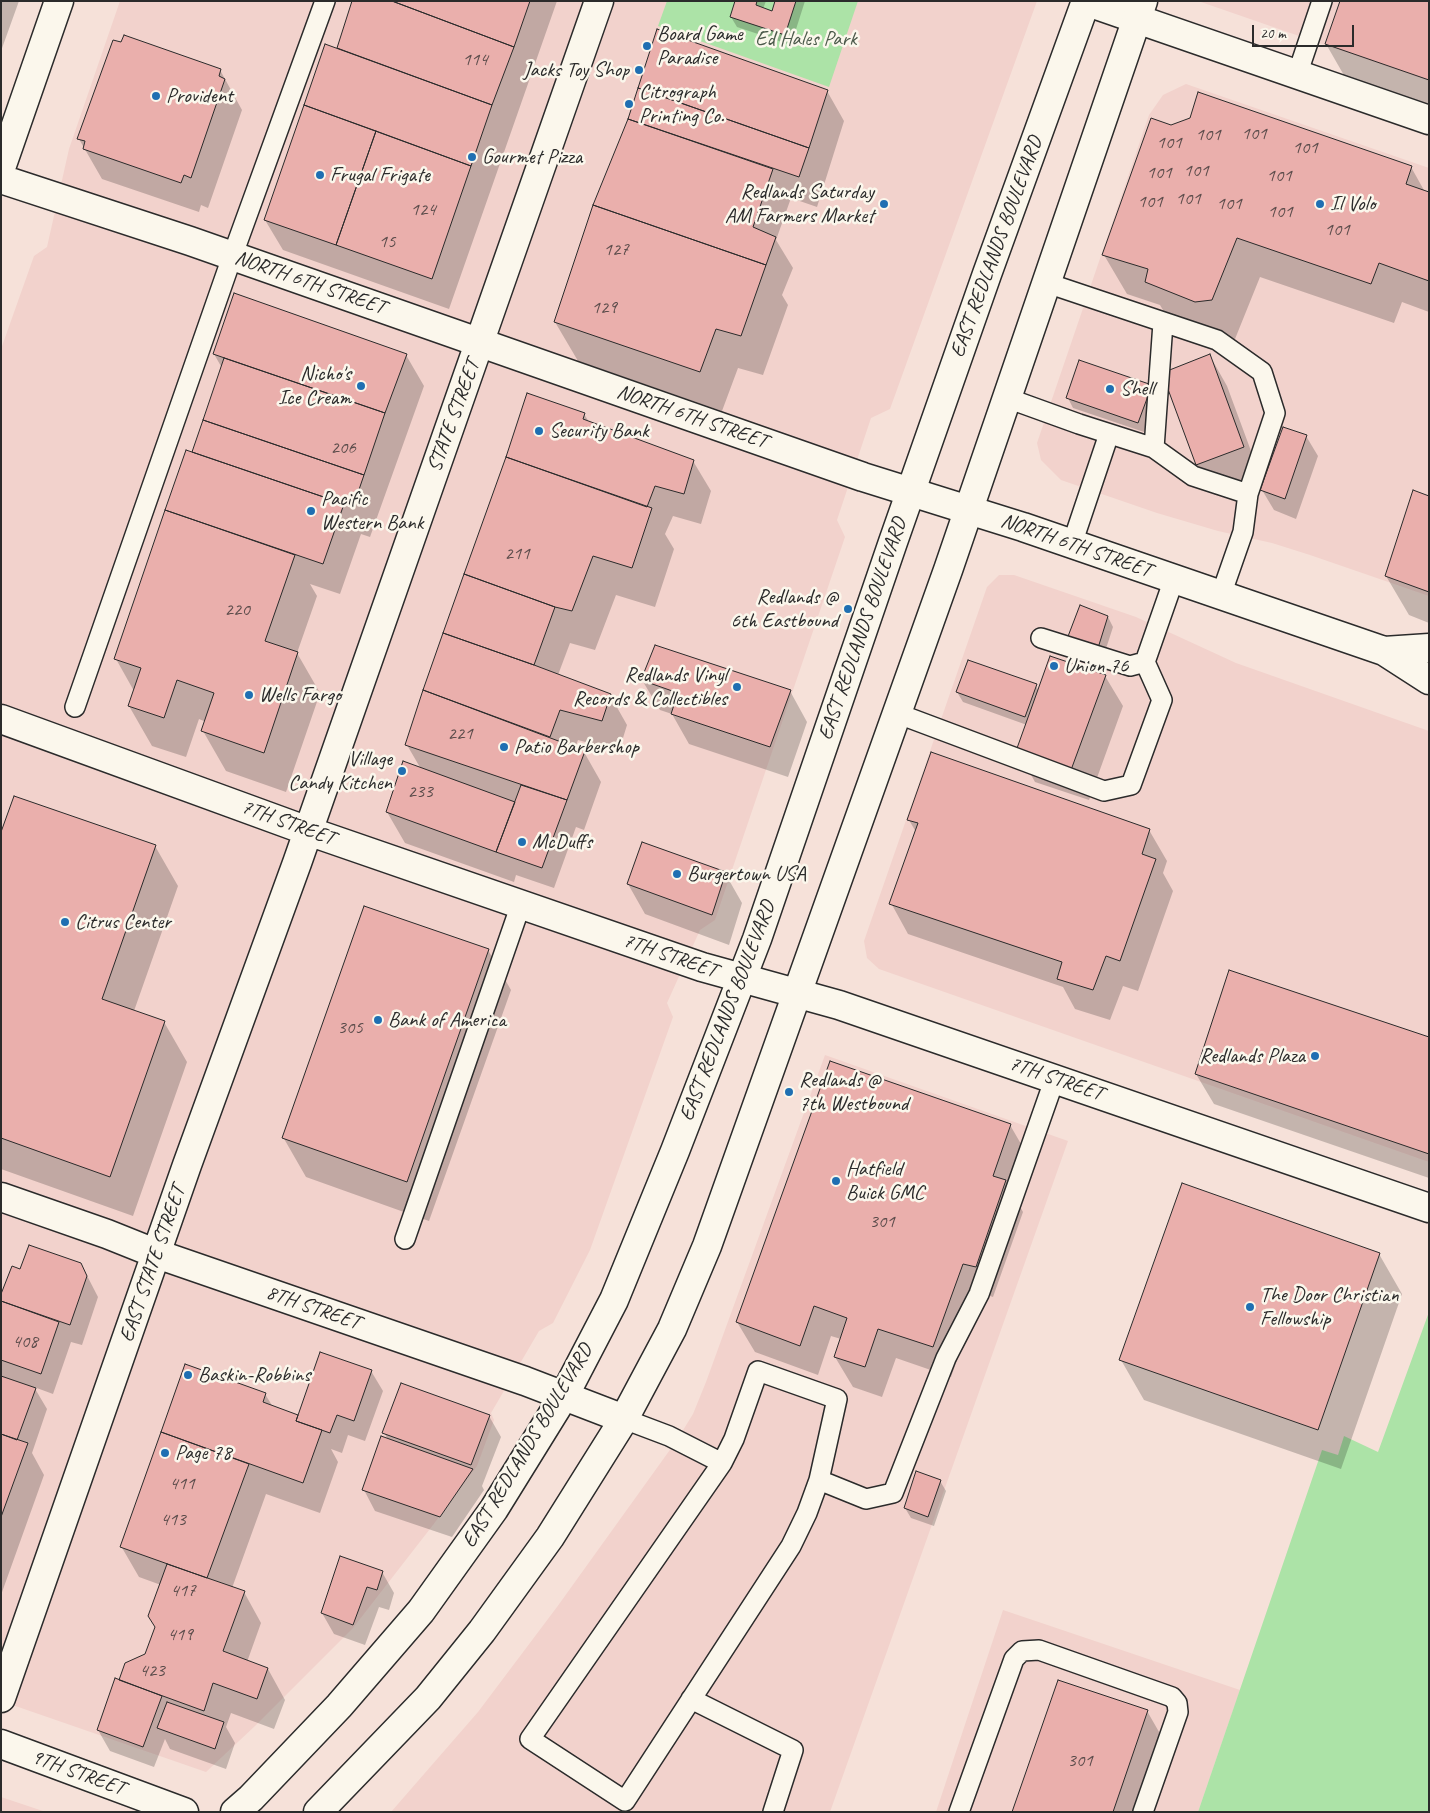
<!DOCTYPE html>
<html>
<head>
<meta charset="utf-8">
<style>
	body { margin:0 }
	#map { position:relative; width:1430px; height:1813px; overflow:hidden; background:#f6e1d9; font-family:Caveat,sans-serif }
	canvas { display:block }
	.frame { position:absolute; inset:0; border:2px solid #2b2b2b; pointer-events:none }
	.scale { position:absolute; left:1252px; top:25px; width:102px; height:22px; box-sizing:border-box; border:2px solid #2b2b2b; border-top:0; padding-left:6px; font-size:15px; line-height:18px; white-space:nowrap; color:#2b2b2b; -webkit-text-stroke:4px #fbf7ec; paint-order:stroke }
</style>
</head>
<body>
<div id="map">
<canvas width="1430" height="1813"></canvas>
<div class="frame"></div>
<div class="scale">20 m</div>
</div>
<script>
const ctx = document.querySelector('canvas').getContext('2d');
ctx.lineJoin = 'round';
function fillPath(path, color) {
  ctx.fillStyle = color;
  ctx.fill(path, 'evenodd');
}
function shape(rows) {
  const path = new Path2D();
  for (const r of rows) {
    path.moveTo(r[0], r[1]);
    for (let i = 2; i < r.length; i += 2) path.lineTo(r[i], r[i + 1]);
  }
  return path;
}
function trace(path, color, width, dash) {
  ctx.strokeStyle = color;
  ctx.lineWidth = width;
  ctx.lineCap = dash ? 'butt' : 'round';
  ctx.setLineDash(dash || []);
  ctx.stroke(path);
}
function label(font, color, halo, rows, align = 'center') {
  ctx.font = font + ' Caveat,sans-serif';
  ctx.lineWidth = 5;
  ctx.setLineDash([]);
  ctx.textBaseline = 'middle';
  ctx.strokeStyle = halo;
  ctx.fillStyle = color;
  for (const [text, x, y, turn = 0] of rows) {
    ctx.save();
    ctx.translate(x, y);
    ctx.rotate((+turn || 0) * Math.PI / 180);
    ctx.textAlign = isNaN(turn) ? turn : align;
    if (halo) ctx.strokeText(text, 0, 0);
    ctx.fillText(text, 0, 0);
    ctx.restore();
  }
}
fillPath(shape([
	[120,1,1037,1,890,409,871,418,837,520,845,537,715,920,700,930,667,1003,673,1017,590,1250,553,1323,539,1331,491,1413,494,1420,477,1466,433,1525,353,1628,255,1726,206,1772,1,1701,1,349,34,256,47,247,69,149],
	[1201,1,1429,1,1429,81,1201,2],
	[1186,84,1429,168,1429,596,1310,555,1272,543,1218,531,1157,513,1061,480,1041,460,1037,443,1149,115,1163,95],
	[999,575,1014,575,1136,617,1236,663,1429,731,1429,1162,879,969,867,958,864,941,987,587],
	[825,1055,1068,1141,830,1812,391,1812,478,1712,557,1607,677,1440,693,1414,706,1382],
	[1003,1610,1240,1690,1198,1812,936,1812],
	[1,1797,46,1812,1,1812]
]), '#f2d2cc');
fillPath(shape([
	[667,1,858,1,829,87,658,26],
	[1429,1312,1429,1812,1198,1812,1322,1450,1338,1455,1344,1436,1378,1452]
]), '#ace3a7');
fillPath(shape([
	[1,1,19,1,1,51],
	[354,1,557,1,449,309,283,250,265,220,338,50],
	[737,1,766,1,763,9,773,12,777,1,805,1,791,45,737,27,731,17],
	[1429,1,1429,111,1349,84,1326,44],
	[658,31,827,91,844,121,817,207,791,198,776,240,793,268,782,295,788,305,763,375,738,368,722,411,578,361,555,322,594,206,629,119],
	[220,70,242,110,208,208,201,205,199,212,102,179,79,139],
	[1171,126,1411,167,1425,192,1429,193,1429,312,1402,302,1394,323,1260,277,1235,339,1219,342,1170,322,1160,305,1127,294,1104,255],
	[214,354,406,355,424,386,370,537,361,534,340,594,310,584,317,596,297,653,320,693,286,792,226,771,203,731,206,722,199,719,186,757,152,746,129,706,134,691,116,659,187,451,193,453,222,368],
	[1210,356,1227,386,1261,478,1215,495,1197,465,1163,374],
	[1080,362,1156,396,1144,432,1073,408,1068,398],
	[584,414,589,422,693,461,711,491,701,524,673,516,665,534,674,549,655,607,616,595,595,650,570,643,558,675,610,695,627,725,619,751,578,740,575,748,584,752,601,782,584,830,576,827,554,888,516,875,514,882,405,843,387,812,421,769,407,745,465,575],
	[1306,436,1318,456,1296,519,1274,510,1262,490],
	[1429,497,1429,623,1409,615,1386,576],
	[1081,607,1108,617,1113,627,1103,658],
	[1105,676,1123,706,1089,800,1035,782,1018,751,1027,725,963,702,957,692,1036,686,1039,691],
	[642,680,790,691,807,722,788,777,689,744,672,714,660,710],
	[909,820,1149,830,1167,861,1163,873,1173,891,1138,991,1123,986,1110,1020,1075,1009,1063,987,908,934,891,903,916,832],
	[1,836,155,846,178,886,134,1011,164,1022,187,1062,133,1216,1,1169],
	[725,873,742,903,729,945,645,914,628,884],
	[488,950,511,990,429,1221,306,1177,283,1137],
	[1429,1039,1429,1178,1214,1104,1196,1074],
	[1010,1125,1028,1156,1014,1196,1023,1212,993,1297,981,1293,951,1377,896,1358,882,1397,853,1387,835,1357,841,1339,831,1336,818,1375,755,1352,737,1322],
	[1379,1254,1402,1294,1341,1469,1144,1400,1121,1360],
	[81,1264,98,1297,82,1345,71,1342,53,1394,34,1387,47,1409,32,1453,44,1475,1,1595,1,1297,21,1271],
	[186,1365,265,1394,273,1407,298,1418,371,1371,383,1391,365,1441,348,1435,342,1453,331,1449,338,1462,320,1513,266,1494,232,1588,244,1592,261,1623,247,1662,268,1669,285,1700,274,1729,231,1713,226,1727,235,1743,226,1769,170,1749,165,1739,154,1767,110,1751,98,1730,120,1682,146,1655,156,1627,161,1585,139,1577,121,1546],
	[489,1416,501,1437,482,1486,484,1490,452,1537,375,1511,364,1490,388,1440,384,1432],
	[940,1481,946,1491,934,1526,911,1518,905,1508],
	[382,1572,394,1593,389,1610,379,1607,365,1645,334,1634,322,1613],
	[1147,1711,1170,1751,1149,1812,1014,1812]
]), '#0003');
const building = shape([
	[352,1,392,1,514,47,492,105,337,48,352,1],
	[392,1,530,1,514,47,392,1],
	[735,1,757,1,756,5,772,11,775,1,796,1,785,35,730,17,735,1],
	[1340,1,1429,1,1429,80,1325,44,1340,1],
	[657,29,828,90,809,148,638,88,657,29],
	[124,35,221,69,219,76,225,79,191,178,184,175,181,183,83,149,85,141,77,139,113,40,121,42,124,35],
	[325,44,492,105,471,166,304,105,325,44],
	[638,88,809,148,799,177,628,119,638,88],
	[1198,92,1412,166,1406,184,1429,192,1429,281,1379,263,1371,284,1237,238,1212,300,1195,302,1145,282,1148,269,1102,255,1151,118,1171,125,1190,118,1198,92],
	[304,105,376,131,336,245,264,220,304,105],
	[628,119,773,169,753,227,776,237,766,265,593,205,628,119],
	[376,131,471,166,432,279,336,245,376,131],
	[593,205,766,265,741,336,716,329,700,372,554,322,593,205],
	[234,293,407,354,385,413,213,354,234,293],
	[1210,354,1244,447,1196,465,1162,373,1210,354],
	[224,358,385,413,364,475,203,420,224,358],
	[1079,360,1152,385,1138,423,1066,398,1079,360],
	[527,393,585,413,583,419,694,460,684,494,655,486,647,507,506,457,527,393],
	[203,420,364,475,353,507,192,452,203,420],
	[1283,427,1307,435,1285,499,1260,490,1283,427],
	[186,450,344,504,323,564,165,510,186,450],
	[506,457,652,508,632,568,593,556,572,611,555,607,464,574,506,457],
	[1413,490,1429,496,1429,592,1385,576,1413,490],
	[165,510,295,555,265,641,298,652,264,753,201,731,214,693,177,680,164,718,128,706,141,668,114,659,165,510],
	[464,574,555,607,534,665,443,633,464,574],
	[1080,605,1108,616,1098,648,1067,639,1080,605],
	[443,633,534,665,611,694,602,721,560,710,550,737,423,690,443,633],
	[655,645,791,690,770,747,671,714,678,693,641,680,655,645],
	[1050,656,1106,675,1071,770,1016,751,1050,656],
	[968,660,1037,684,1025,717,956,692,968,660],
	[423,690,585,751,567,800,405,745,423,690],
	[931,752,1150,829,1142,854,1156,859,1120,961,1106,956,1093,990,1057,979,1062,962,889,904,918,823,907,820,931,752],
	[403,761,515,802,496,852,386,812,403,761],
	[521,785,567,800,542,868,496,852,521,785],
	[14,796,156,845,102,999,165,1021,110,1177,1,1138,1,832,14,796],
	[642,842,726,872,712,915,627,884,642,842],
	[364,906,489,949,407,1182,282,1138,364,906],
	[1229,970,1429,1037,1429,1154,1195,1074,1229,970],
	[830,1061,1011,1124,993,1176,1006,1180,976,1267,963,1264,933,1347,878,1329,865,1367,834,1357,847,1318,814,1306,800,1346,736,1322,830,1061],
	[1182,1183,1380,1253,1318,1430,1119,1360,1182,1183],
	[29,1245,81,1263,87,1276,70,1325,1,1301,1,1294,12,1266,20,1269,29,1245],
	[1,1301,59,1322,41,1374,1,1360,1,1301],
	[320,1352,372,1370,354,1421,337,1415,330,1433,296,1421,320,1352],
	[185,1364,266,1393,263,1402,298,1415,296,1421,322,1430,303,1483,161,1432,185,1364],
	[1,1376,36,1388,17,1440,1,1434,1,1376],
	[401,1383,490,1415,471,1465,382,1433,401,1383],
	[161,1432,249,1464,207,1578,120,1547,161,1432],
	[1,1434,28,1443,1,1517,1,1434],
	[381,1436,473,1469,440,1517,362,1490,381,1436],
	[916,1471,941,1480,928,1517,904,1508,916,1471],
	[340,1556,383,1571,377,1590,367,1587,353,1625,321,1613,340,1556],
	[167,1564,245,1591,223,1651,268,1668,257,1699,213,1683,204,1711,119,1680,125,1663,145,1654,155,1627,148,1616,167,1564],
	[115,1678,162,1696,143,1747,97,1730,115,1678],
	[1058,1680,1148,1710,1113,1812,1012,1812,1058,1680],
	[167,1702,224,1722,215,1749,157,1728,167,1702]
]);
fillPath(building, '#eaafac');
trace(building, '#2b2b2b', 1);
const lane = shape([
	[1297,75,1322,1],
	[1047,283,1217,340,1262,372,1275,413,1248,494],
	[1163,323,1154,448,1193,476,1248,494,1243,532,1221,595],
	[1007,398,1079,424,1154,448],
	[1072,544,1109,434],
	[1041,638,1130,666,1145,662],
	[75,707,232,257,325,1],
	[896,713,1104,791,1131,785,1162,700,1145,662,1174,579],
	[405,1239,521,904],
	[624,1419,669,1436,722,1463,734,1439,758,1371,837,1399,819,1480,807,1513,791,1546,625,1801,530,1739,722,1463],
	[819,1480,866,1499,893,1493,946,1358,979,1294,1055,1078],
	[691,1699,793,1750,773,1812],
	[959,1812,1014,1659,1022,1651,1039,1650,1172,1697,1177,1703,1178,1712,1143,1812]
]);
const street = shape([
	[1085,1,1429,120],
	[1,719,308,831,702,967,839,1005,1429,1208],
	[1,1197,107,1234,157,1254,525,1381,624,1419],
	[1,1698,187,1165,297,863,599,1],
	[1,1744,184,1812]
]);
const secondary = shape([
	[1,168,59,1],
	[1,179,190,241,863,477,1023,527,1384,651,1429,680],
	[1384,651,1429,648]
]);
const primary = shape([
	[235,1812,251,1798,339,1706,421,1611,494,1509,564,1396,614,1300,675,1151,757,939,893,542,987,274,1086,1],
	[318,1812,428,1698,482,1631,550,1537,624,1419,672,1329,707,1246,948,570,1143,1]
]);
trace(lane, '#2b2b2b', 22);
trace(street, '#2b2b2b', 31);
trace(secondary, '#2b2b2b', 31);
trace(primary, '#2b2b2b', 31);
trace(lane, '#fbf7ec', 19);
trace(street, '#fbf7ec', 28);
trace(secondary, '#fbf7ec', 28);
trace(primary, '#fbf7ec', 28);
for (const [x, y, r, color] of [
	[647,46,5,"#1f6fb2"],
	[639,70,5,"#1f6fb2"],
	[156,96,5,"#1f6fb2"],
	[629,104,5,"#1f6fb2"],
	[472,157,5,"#1f6fb2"],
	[320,175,5,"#1f6fb2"],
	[884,204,5,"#1f6fb2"],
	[1320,204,5,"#1f6fb2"],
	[361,386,5,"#1f6fb2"],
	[1110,389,5,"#1f6fb2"],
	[539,431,5,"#1f6fb2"],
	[311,511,5,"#1f6fb2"],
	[848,609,5,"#1f6fb2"],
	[1054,666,5,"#1f6fb2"],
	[737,687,5,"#1f6fb2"],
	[249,695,5,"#1f6fb2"],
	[504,747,5,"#1f6fb2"],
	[402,771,5,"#1f6fb2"],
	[522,842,5,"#1f6fb2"],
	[677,874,5,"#1f6fb2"],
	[65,922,5,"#1f6fb2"],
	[378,1020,5,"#1f6fb2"],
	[1315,1056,5,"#1f6fb2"],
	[789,1092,5,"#1f6fb2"],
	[836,1181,5,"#1f6fb2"],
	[1250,1307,5,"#1f6fb2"],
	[188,1375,5,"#1f6fb2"],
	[165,1453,5,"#1f6fb2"]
]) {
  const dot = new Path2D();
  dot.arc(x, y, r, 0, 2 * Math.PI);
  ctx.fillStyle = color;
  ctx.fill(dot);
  trace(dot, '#fbf7ec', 2);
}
label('19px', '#5b4c4b', null, [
	["114",475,60],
	["101",1254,134],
	["101",1208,135],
	["101",1169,143],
	["101",1305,148],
	["101",1196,171],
	["101",1159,173],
	["101",1279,176],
	["101",1188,199],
	["101",1150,202],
	["101",1229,204],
	["124",423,210],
	["101",1280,212],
	["101",1337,230],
	["15",387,242],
	["127",616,250],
	["129",604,308],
	["206",343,448],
	["211",517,554],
	["220",237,610],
	["221",460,734],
	["233",420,792],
	["305",350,1028],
	["301",882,1222],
	["408",25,1342],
	["411",182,1484],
	["413",173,1520],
	["417",183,1591],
	["419",180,1635],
	["423",152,1671],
	["301",1080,1761]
]);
label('21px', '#2b2b2b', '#fbf7ec', [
	["Board Game",657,34],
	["Paradise",657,58],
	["Jacks Toy Shop",629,70,"right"],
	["Citrograph",639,92],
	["Printing Co.",639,116],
	["Provident",166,96],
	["Gourmet Pizza",482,157],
	["Frugal Frigate",330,175],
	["Redlands Saturday",874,192,"right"],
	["AM Farmers Market",874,216,"right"],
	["Il Volo",1330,204],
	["Nicho's",351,374,"right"],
	["Ice Cream",351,398,"right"],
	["Shell",1120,389],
	["Security Bank",549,431],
	["Pacific",321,499],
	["Western Bank",321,523],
	["Redlands @",838,597,"right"],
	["6th Eastbound",838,621,"right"],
	["Union 76",1064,666],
	["Redlands Vinyl",727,675,"right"],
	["Records & Collectibles",727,699,"right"],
	["Wells Fargo",259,695],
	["Patio Barbershop",514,747],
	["Village",392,759,"right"],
	["Candy Kitchen",392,783,"right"],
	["McDuffs",532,842],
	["Burgertown USA",687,874],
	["Citrus Center",75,922],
	["Bank of America",388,1020],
	["Redlands Plaza",1305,1056,"right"],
	["Redlands @",799,1080],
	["7th Westbound",799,1104],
	["Hatfield",846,1169],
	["Buick GMC",846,1193],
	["The Door Christian",1260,1295],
	["Fellowship",1260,1319],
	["Baskin-Robbins",198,1375],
	["Page 78",175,1453]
], 'left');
label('21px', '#4b594a', '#fbf7ec', [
	["Ed Hales Park",806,39]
]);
label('21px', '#2b2b2b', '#fbf7ec', [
	["EAST REDLANDS BOULEVARD",997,247,-70],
	["NORTH 6TH STREET",310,283,19],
	["STATE STREET",454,416,-70],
	["NORTH 6TH STREET",692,417,19],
	["NORTH 6TH STREET",1076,546,19],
	["EAST REDLANDS BOULEVARD",863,629,-71],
	["7TH STREET",288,823,20],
	["7TH STREET",670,956,19],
	["EAST REDLANDS BOULEVARD",728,1011,-69],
	["7TH STREET",1056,1079,19],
	["EAST STATE STREET",153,1264,-71],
	["8TH STREET",313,1308,19],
	["EAST REDLANDS BOULEVARD",528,1446,-59],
	["9TH STREET",78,1773,20]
]);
</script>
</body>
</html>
